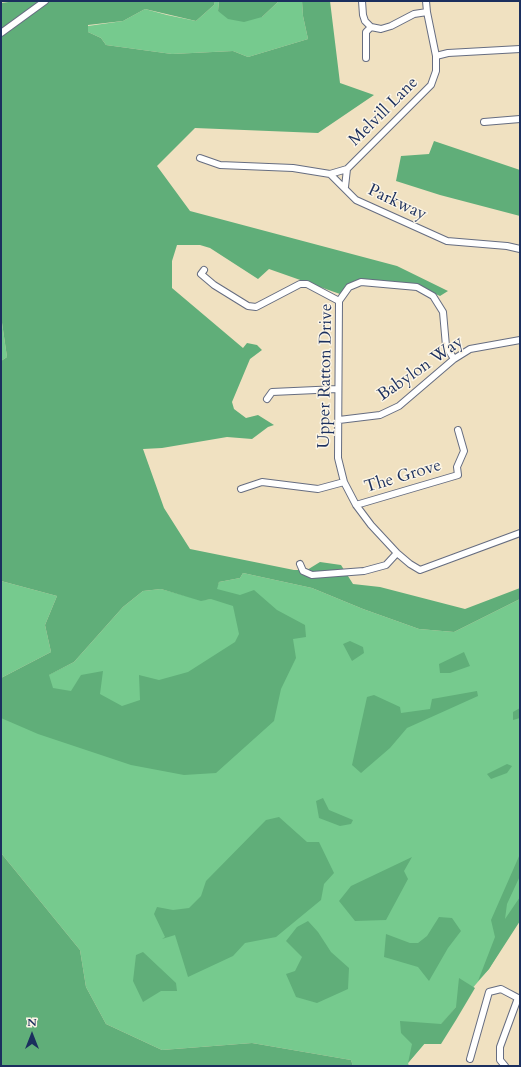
<!DOCTYPE html>
<html>
<head>
<meta charset="utf-8">
<style>
	body { margin:0 }
	#map { position:relative; width:521px; height:1067px; overflow:hidden; background:#f0e1c1; font-family:Cardo,serif }
	canvas { display:block }
	.frame { position:absolute; inset:0; border:2px solid #1b2f5e; pointer-events:none }
	.north { position:absolute; left:12px; top:1015px; width:40px; height:40px; -webkit-text-stroke:3px #fcf5e5; paint-order:stroke; rotate:0deg; font-size:11px; font-weight:700; line-height:16px; text-align:center; color:#1b2f5e }
	.north::after { content:''; display:block; margin:auto; width:14px; height:18px; background:#1b2f5e; clip-path:polygon(50% 0,100% 100%,50% 72%,0 100%) }
</style>
</head>
<body>
<div id="map">
<canvas width="521" height="1067"></canvas>
<div class="frame"></div>
<div class="north">N</div>
</div>
<script>
const ctx = document.querySelector('canvas').getContext('2d');
ctx.lineJoin = 'round';
function fillPath(path, color) {
  ctx.fillStyle = color;
  ctx.fill(path, 'evenodd');
}
function shape(rows) {
  const path = new Path2D();
  for (const r of rows) {
    path.moveTo(r[0], r[1]);
    for (let i = 2; i < r.length; i += 2) path.lineTo(r[i], r[i + 1]);
  }
  return path;
}
function trace(path, color, width, dash) {
  ctx.strokeStyle = color;
  ctx.lineWidth = width;
  ctx.lineCap = dash ? 'butt' : 'round';
  ctx.setLineDash(dash || []);
  ctx.stroke(path);
}
function label(font, color, halo, rows, align = 'center') {
  ctx.font = font + ' Cardo,serif';
  ctx.lineWidth = 3;
  ctx.setLineDash([]);
  ctx.textBaseline = 'middle';
  ctx.strokeStyle = halo;
  ctx.fillStyle = color;
  for (const [text, x, y, turn = 0] of rows) {
    ctx.save();
    ctx.translate(x, y);
    ctx.rotate((+turn || 0) * Math.PI / 180);
    ctx.textAlign = isNaN(turn) ? turn : align;
    if (halo) ctx.strokeText(text, 0, 0);
    ctx.fillText(text, 0, 0);
    ctx.restore();
  }
}
fillPath(shape([
	[215,1,219,1,218,11,262,17,279,1,302,1,303,16,308,39,248,57,233,51,172,54,106,45,101,38,88,32,88,26,123,21,145,9,167,15,196,21,214,5],
	[1,316,7,357,1,361],
	[243,573,312,588,363,609,419,629,454,632,520,599,520,917,489,969,408,1063,409,1066,353,1066,351,1060,252,1043,162,1050,106,1024,86,987,80,950,1,853,1,699,74,662,123,607,143,591,161,589,201,600,211,599,219,582,240,578],
	[1,581,57,596,45,625,51,652,1,678]
]), '#76ca8e');
fillPath(shape([
	[16,1,215,1,214,5,196,21,145,9,123,21,88,25,88,32,101,38,106,45,172,54,233,51,248,57,308,39,303,16,302,1,330,1,340,83,374,95,318,133,195,128,157,166,190,211,397,266,448,291,440,296,418,286,355,284,340,294,269,269,258,279,210,248,200,245,177,245,172,261,172,288,243,348,247,343,257,345,262,350,250,359,232,402,234,409,246,418,258,415,274,425,268,427,252,439,227,437,162,448,143,449,164,508,190,549,294,570,307,570,320,562,341,565,353,584,380,587,465,609,520,588,520,599,454,632,419,629,363,609,312,588,243,573,240,578,219,582,217,589,240,595,254,590,277,610,305,625,306,637,293,639,296,658,281,689,274,721,216,773,184,775,131,765,38,734,1,718,1,678,51,652,45,625,57,596,1,581,1,361,7,357,1,316,1,3],
	[161,589,201,601,211,599,233,606,239,634,235,642,188,672,159,680,139,675,140,700,122,706,100,694,103,671,81,675,71,691,53,688,49,675,74,662,123,607,143,591],
	[219,1,279,1,262,17,244,22,228,19,218,11],
	[434,141,520,170,520,216,440,195,396,181,401,156,429,154],
	[350,641,363,647,364,653,352,661,343,644],
	[464,652,470,666,450,673,440,673,439,664],
	[477,691,478,696,407,728,390,748,361,773,352,765,367,697,374,695,400,707,401,713,430,709,432,699],
	[520,708,520,718,513,720,513,712],
	[507,764,512,766,507,773,491,779,487,774],
	[323,798,329,810,353,820,351,824,340,826,319,818,316,801],
	[279,817,307,842,319,842,334,873,324,884,321,900,276,937,245,943,233,956,188,977,175,935,162,939,165,937,154,914,157,907,173,910,189,908,201,896,206,881,266,820],
	[1,853,80,950,86,987,106,1024,162,1050,252,1043,351,1060,353,1066,1,1066],
	[520,854,520,876,507,904,505,919,520,897,520,921,489,969,478,981,495,937,491,920],
	[412,857,404,871,408,879,386,920,355,921,339,901,351,886],
	[439,917,452,918,461,931,448,948,429,981,418,967,384,957,386,934,410,943,418,943,427,936],
	[308,921,318,932,331,952,349,968,348,989,317,1003,296,997,286,974,295,971,302,957,286,941,297,927],
	[143,952,176,983,177,991,161,991,143,1002,133,981,136,955],
	[459,978,475,988,456,1020,441,1044,424,1044,408,1063,412,1044,401,1033,400,1021,441,1024,456,1007]
]), '#60ae79');
const minor = shape([
	[362,1,363,15,365,21,371,27,381,29,391,26,414,14,427,12],
	[1,33,45,1],
	[436,56,448,53,520,49],
	[366,58,366,32,371,27],
	[484,122,520,119],
	[200,158,220,165,293,168,330,174,356,200,447,241,507,246,520,249],
	[330,174,347,169,431,85,436,71,436,56,427,12,426,1],
	[345,187,347,169],
	[204,270,201,274,214,285,248,306,256,307,300,284,307,284,339,301],
	[454,359,446,346,443,312,433,296,417,287,361,282,349,287,339,301,338,458,344,482,356,505,371,525,397,553,410,564,420,570,520,533],
	[267,399,272,392,338,389],
	[339,420,380,415,399,406,454,359,470,349,520,340],
	[241,489,262,482,318,489,344,482],
	[356,505,458,475,457,467,464,451,458,430],
	[300,564,303,571,312,575,364,571,386,565,397,553],
	[470,1059,489,992,501,989,520,999],
	[505,1066,500,1060,500,1047,518,998]
]);
trace(minor, '#666d81', 8);
trace(minor, '#fff', 6);
label('17px', '#1b2f5e', '#fcf5e5', [
	["Melvill Lane",384,112,-45],
	["Parkway",397,203,25],
	["Babylon Way",421,369,-35],
	["Upper Ratton Drive",326,376,-89],
	["The Grove",403,477,-17]
]);
</script>
</body>
</html>
